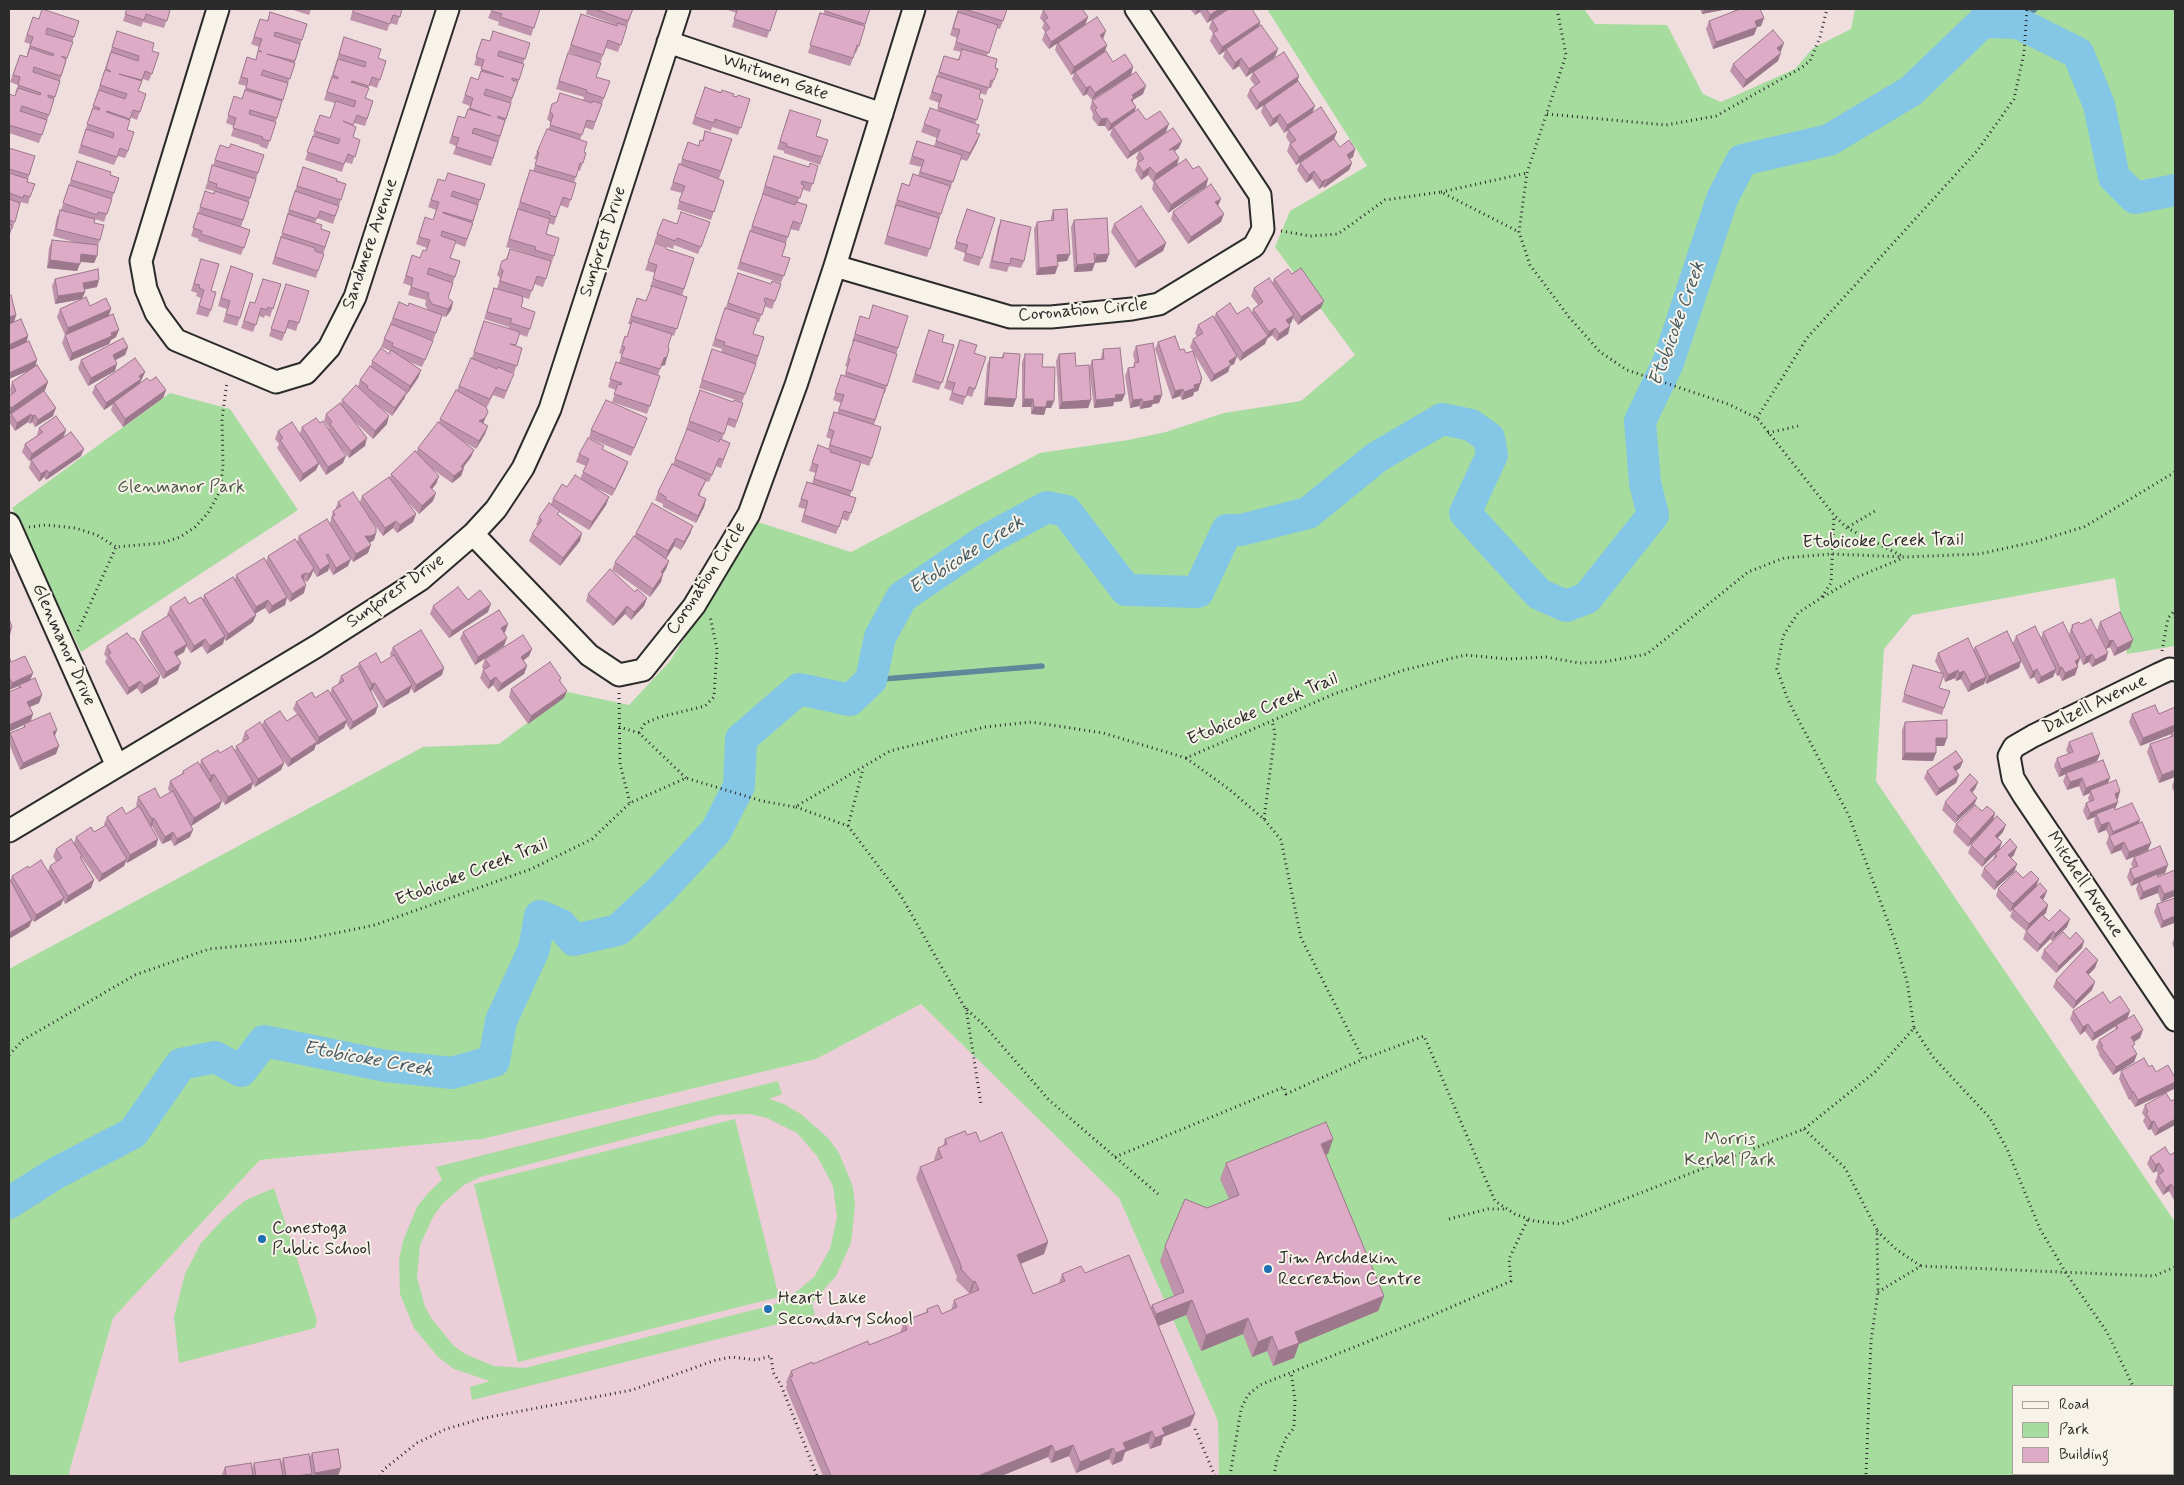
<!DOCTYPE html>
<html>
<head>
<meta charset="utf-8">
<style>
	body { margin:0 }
	#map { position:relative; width:2184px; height:1485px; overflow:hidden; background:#f0ddde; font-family:Mynerve,sans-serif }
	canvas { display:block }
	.frame { position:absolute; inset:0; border:10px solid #2b2b2b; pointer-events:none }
	.legend { position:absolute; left:2012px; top:1385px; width:162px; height:90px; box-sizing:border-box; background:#f7f3e8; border:1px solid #a5a39c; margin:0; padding:6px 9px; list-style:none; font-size:15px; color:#2b2b2b }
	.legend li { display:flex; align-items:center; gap:10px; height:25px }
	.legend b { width:25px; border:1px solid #a5a39c }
</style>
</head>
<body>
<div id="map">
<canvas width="2184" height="1485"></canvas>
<div class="frame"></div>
<ul class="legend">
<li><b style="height:6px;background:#f7f3e8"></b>Road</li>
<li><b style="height:14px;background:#a7dc9f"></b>Park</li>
<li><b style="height:14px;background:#deabc7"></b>Building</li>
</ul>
</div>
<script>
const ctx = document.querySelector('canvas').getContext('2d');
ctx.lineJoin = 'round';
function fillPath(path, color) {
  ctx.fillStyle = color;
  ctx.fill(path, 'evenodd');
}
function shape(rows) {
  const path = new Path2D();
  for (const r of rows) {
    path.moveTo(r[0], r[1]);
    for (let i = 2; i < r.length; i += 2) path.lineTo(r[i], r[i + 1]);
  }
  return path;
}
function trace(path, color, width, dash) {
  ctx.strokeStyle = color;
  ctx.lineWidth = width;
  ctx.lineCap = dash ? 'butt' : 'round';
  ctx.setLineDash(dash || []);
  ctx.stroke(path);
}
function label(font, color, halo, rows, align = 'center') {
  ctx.font = font + ' Mynerve,sans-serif';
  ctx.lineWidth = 4;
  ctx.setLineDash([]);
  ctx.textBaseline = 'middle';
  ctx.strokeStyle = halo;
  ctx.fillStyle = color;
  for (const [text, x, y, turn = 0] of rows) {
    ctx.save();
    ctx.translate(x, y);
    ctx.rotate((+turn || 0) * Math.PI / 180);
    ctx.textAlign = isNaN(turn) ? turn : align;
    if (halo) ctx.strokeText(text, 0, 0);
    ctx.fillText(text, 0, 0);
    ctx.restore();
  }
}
fillPath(shape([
	[921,1004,1119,1198,1218,1421,1219,1476,68,1476,113,1318,260,1160,482,1139,816,1059]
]), '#ebced7');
fillPath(shape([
	[1267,9,1584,9,1595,24,1667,25,1703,94,1721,102,1795,69,1813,48,1851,29,1855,9,2175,9,2175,646,2127,654,2115,578,1912,615,1884,649,1876,781,2175,1222,2175,1476,1219,1476,1218,1421,1119,1198,921,1004,816,1059,482,1139,260,1160,113,1318,68,1476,9,1476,9,969,423,747,499,744,568,692,629,705,670,661,758,522,851,552,1040,453,1128,440,1166,432,1224,413,1301,401,1355,355,1275,247,1290,211,1367,166],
	[2013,1386,2173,1386,2173,1474,2013,1474],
	[170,393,230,409,298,510,81,652,12,508],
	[778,1081,782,1094,769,1099,784,1104,801,1114,829,1139,839,1153,853,1187,855,1207,851,1243,836,1276,812,1303,815,1315,472,1400,470,1387,490,1381,454,1369,438,1357,414,1328,400,1294,399,1260,403,1241,417,1207,428,1193,442,1180,436,1167],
	[750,1114,767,1118,797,1133,817,1156,833,1186,837,1217,830,1249,814,1277,790,1297,773,1305,525,1368,494,1366,465,1354,453,1345,432,1319,425,1307,417,1277,420,1245,433,1217,442,1204,464,1185,480,1177,718,1115],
	[735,1119,779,1297,518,1362,474,1184],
	[274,1188,317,1320,315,1328,179,1363,174,1317,185,1274,201,1243,224,1218,246,1200]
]), '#a7dc9f');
trace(shape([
	[2018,23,2035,9],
	[871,680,1042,666]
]), '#60889b', 5.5);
trace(shape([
	[9,1203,56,1173,133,1133,181,1064,215,1057,241,1071,264,1041,386,1066,452,1073,494,1061,501,1021,534,949,540,916,561,925,574,940,618,930,661,890,716,831,739,786,741,739,799,689,850,700,871,680,880,637,902,597,986,540,1047,507,1066,511,1126,590,1198,592,1227,530,1241,530,1308,513,1377,457,1442,419,1471,425,1489,438,1492,455,1465,513,1539,594,1566,606,1587,598,1653,515,1645,483,1640,421,1668,363,1722,199,1742,160,1829,140,1911,91,1983,22,2018,23,2078,53,2099,105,2114,177,2135,198,2175,190]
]), '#84c6e5', 32);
const minor = shape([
	[218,9,141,261,146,289,156,313,176,340,276,382,306,373,329,348,355,297,448,9],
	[668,42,882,114],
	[835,266,1010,317,1051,317,1132,309,1159,304,1254,246,1263,229,1260,195,1136,9],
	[9,524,117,766],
	[473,534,589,655,619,675,643,670,694,606,749,514,796,385,835,266,914,9],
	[2175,670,2170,669,2159,674,2033,736,2014,747,2009,756,2013,778,2024,796,2175,1020],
	[9,831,317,646,420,580,473,534,496,509,523,468,550,409,679,9]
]);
trace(minor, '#2b2b2b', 25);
trace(shape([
	[1557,9,1566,55,1527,173,1519,232,1530,265,1569,317,1600,352,1627,370,1728,404,1757,418,1834,515,1847,528,1902,556],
	[1547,114,1666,125,1716,116,1801,68,1810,61,1820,37,1827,9],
	[1441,192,1527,173],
	[1281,231,1310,236,1338,234,1385,200,1441,192,1519,232],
	[1757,418,1807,338,1977,151,2014,99,2024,53,2027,9],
	[1768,433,1798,426],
	[29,527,46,525,75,528,97,535,116,547],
	[1848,527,1875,511],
	[1823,597,1855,578,1903,558],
	[78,631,116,547,162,543,180,537,195,527,208,513,220,491,223,466,222,419,227,382],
	[2162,651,2168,618,2175,610],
	[619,693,620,764,630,803],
	[619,727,639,733,686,778],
	[639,733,645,723,660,717,705,706,714,697,717,649,710,616],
	[1186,758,1230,790,1264,819,1281,840,1301,938,1363,1059,1424,1036,1495,1201,1515,1214,1534,1221,1561,1224,1804,1129,1875,1072,1914,1028,1907,981,1895,941,1849,816,1788,700,1777,669,1783,636,1798,613,1821,598,1831,583,1834,515],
	[796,807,848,826,901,896,965,1008,984,1025,1049,1100,1158,1194],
	[1264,819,1275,733,1272,721],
	[848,826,863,769],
	[966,1008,981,1104],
	[1914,1028,1933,1057,1990,1118,2007,1149,2040,1229,2066,1273,2107,1332,2133,1386],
	[9,1055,23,1040,135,975,209,949,302,940,375,925,531,869,592,839,630,803,686,778,762,801,795,807,890,751,985,727,1031,722,1103,733,1186,758,1334,694,1404,670,1465,655,1508,659,1546,657,1579,663,1604,662,1647,654,1748,572,1784,558,1832,554,1905,557,1979,554,2034,542,2084,527,2175,472],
	[1804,1129,1845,1168,1877,1230,1878,1292,1871,1341,1866,1476],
	[1115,1157,1284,1087,1286,1094,1363,1059],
	[1449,1219,1488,1209,1506,1209],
	[1877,1231,1897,1250,1921,1266],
	[1878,1292,1921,1266,2154,1276,2175,1267],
	[1195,1429,1215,1476],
	[2173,1460,2175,1462],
	[380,1476,383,1470,417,1443,446,1429,484,1418,632,1390,716,1360,732,1357,756,1360,771,1356,773,1372,781,1385,817,1476],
	[1230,1476,1241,1409,1248,1395,1260,1385,1424,1319,1511,1281,1509,1259,1528,1219],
	[1274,1476,1277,1459,1286,1438,1294,1428,1295,1400,1291,1372]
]), '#2b2b2b', 3, [1, 4]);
trace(minor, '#f7f3e8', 21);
fillPath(shape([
	[127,9,170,10,164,28,143,22,141,27,123,21],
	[290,9,311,9,309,15],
	[353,9,402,9,397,25,390,23,387,31,350,20],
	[492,9,540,9,531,36,498,25,499,22,488,18],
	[587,9,633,9,618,52,606,48,600,63,596,77,604,98,593,130,584,127,580,140,584,152,586,153,580,171,578,170,574,183,576,183,568,208,560,205,554,225,549,223,546,234,554,256,543,287,534,284,529,299,522,297,521,307,530,329,527,337,519,334,515,346,522,348,514,373,509,372,511,382,504,399,493,395,487,407,481,404,485,419,483,424,485,434,476,449,461,440,474,450,471,457,463,468,461,476,452,483,431,468,439,476,436,484,432,489,433,501,419,514,405,499,416,514,413,522,397,533,393,528,383,536,371,520,376,533,374,540,369,543,368,553,353,562,346,551,348,566,333,575,329,568,328,571,317,577,313,571,311,576,307,582,304,581,304,593,290,602,287,598,285,605,269,614,265,608,255,613,256,615,253,622,226,641,224,639,223,644,207,654,202,646,191,653,186,646,184,652,177,656,178,670,163,679,139,640,142,632,168,616,167,615,170,607,189,604,203,599,204,595,235,580,236,575,266,562,268,556,297,542,299,536,330,523,333,511,335,510,338,502,360,502,362,496,390,478,391,474,416,453,418,448,439,423,440,419,457,390,472,358,481,329,508,329,509,327,484,319,494,288,497,289,500,278,497,275,502,261,506,259,510,249,533,255,506,247,527,178,533,171,537,160,534,159,537,152,548,130,551,123,547,119,552,104,583,100,584,97,556,89,568,53,584,58,568,52,581,14,617,25,586,14],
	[729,9,777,9,767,38,732,27,736,13,728,10],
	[821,9,870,9,859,46,856,53,855,53,850,66,808,53,820,13,823,14,825,10],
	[958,9,1007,9,1000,29,997,28,987,56,995,68,998,69,991,88,989,87,986,95,980,93,979,98,983,100,975,124,977,142,967,161,960,159,950,190,949,189,927,257,884,244,895,208,894,208,902,183,909,185,918,176,921,167,909,164,917,141,934,146,937,138,921,132,930,108,937,111,939,103,929,99,944,56,958,60,961,52,953,50,957,38,950,35],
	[1045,9,1085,9,1083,10,1088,17,1085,25,1103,39,1107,45,1105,52,1113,62,1133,67,1131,75,1092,100,1087,94,1083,96,1072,79,1074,73,1071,75,1055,50,1057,43,1049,49,1042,40,1045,32,1042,28,1044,23,1040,18,1043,10],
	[1190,9,1228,9,1207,23,1200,12,1195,15],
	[1700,9,1728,9,1702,14],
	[1735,9,1760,9,1764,18,1761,26,1757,27,1754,35,1713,49,1706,29,1709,21,1735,11],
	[270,12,307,24,267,149,259,146,260,145,231,136,234,126,226,123,234,96,242,99,246,86,238,84,247,57,255,60,256,58,259,47,251,44,260,19,267,21],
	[33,17,38,19,79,21,49,115,39,143,9,133,9,94,15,96,16,93,15,93,18,85,10,82,20,55,27,57,28,54,27,54,30,44,24,42],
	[1212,20,1260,22,1259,26,1275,57,1263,66,1297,82,1313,113,1337,132,1334,139,1340,147,1355,149,1353,157,1349,159,1352,163,1349,170,1324,188,1323,186,1319,189,1312,179,1306,183,1297,170,1300,163,1309,156,1296,165,1287,151,1290,143,1286,137,1288,130,1284,133,1277,122,1270,127,1261,112,1263,106,1256,110,1247,96,1250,89,1255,86,1250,79,1253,72,1246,77,1239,66,1233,70,1223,57,1225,51,1219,55,1210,41,1213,33,1209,28],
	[117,31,152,51,159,53,149,81,143,79,138,91,146,94,137,120,130,117,129,120,127,130,128,151,125,158,118,156,114,165,78,153],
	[344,37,378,58,386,61,377,88,369,85,365,98,373,101,365,126,354,123,353,126,353,137,360,140,352,164,345,162,342,172,305,160,320,115,330,118,335,103,324,100],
	[482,39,490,41,530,43,523,64,519,80,511,103,506,119,491,166,453,154,456,146,449,143,458,116,465,118,470,106,462,103,471,77,478,80,479,77,482,67,474,65],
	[1781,51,1780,52,1778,61,1743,88,1730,71,1733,64],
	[705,87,737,97,750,99,738,135,712,127,711,131,692,124],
	[1143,94,1133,100,1133,102,1136,107,1134,112,1166,132,1179,148,1175,151,1177,165,1193,169,1208,179,1206,187,1168,213,1152,189,1154,181,1153,182,1148,175,1141,180,1135,170,1138,162,1136,158,1139,151,1127,159,1110,135,1112,129,1108,131,1105,126,1098,126,1092,118,1093,114,1090,108,1092,101],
	[790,110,816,136,828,140,820,165,784,153,784,151,777,149],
	[705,131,732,139,719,179,724,181,711,220,677,209,682,193,670,190,679,164,680,165,688,142,698,146,702,141],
	[220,145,258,173,241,227,250,230,241,255,198,241,199,239,191,236,205,191,213,194,214,191,205,189],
	[9,148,35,156,28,179,30,197,28,204,21,202,12,230,11,229,9,236],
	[774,156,809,167,818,166,810,192,802,189,798,202,807,205,799,231,790,229,786,243,782,256,790,258,781,283,737,269,763,194,777,199,762,194],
	[77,161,119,178,104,222,95,219,94,222,100,240,98,245,97,256,94,263,80,262,77,271,47,268,49,248,52,240,81,244,53,236,57,217,61,210],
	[303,167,346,184,333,224,317,218,315,223,321,229,330,232,316,278,272,264,287,218,286,218],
	[438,179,445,181,485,184,465,247,455,243,450,258,460,261,448,298,453,302,451,310,446,317,442,316,433,341,426,338,430,349,422,367,407,361,421,370,418,378,407,394,406,393,404,399,392,416,378,406,387,424,373,439,355,422,365,446,349,458,342,449,343,463,326,475,319,464,316,470,300,482,277,448,279,444,275,439,278,431,300,433,302,427,320,423,328,429,329,428,324,421,326,414,341,404,342,400,358,386,360,380,371,366,372,361,389,354,390,351,381,347,399,302,408,306,428,310,425,305,426,300,408,295,411,286,403,283,412,255,420,258,426,251,427,248,416,244,425,217,433,220,436,210,428,207],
	[1218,206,1221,222,1188,244,1171,219,1173,212],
	[967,209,995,218,979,266,963,261,965,253,954,249],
	[1053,210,1070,254,1067,261,1057,262,1055,274,1036,275,1034,229,1037,222,1051,221,1051,217],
	[663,219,677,224,710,222,698,254,674,245,673,249,654,242],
	[1001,220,1024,261,1021,268,1009,266,1007,272,989,268,998,228],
	[1074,220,1109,254,1106,262,1095,262,1092,271,1074,272,1071,227],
	[1114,224,1166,243,1163,251,1135,268,1111,232],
	[655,243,666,249,694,258,682,296,687,297,674,336,671,335,668,346,667,357,665,365,661,366,658,375,660,376,647,414,612,402,616,390,608,387,616,362,619,363,622,354,619,353,625,336,627,337,631,324,628,324,637,298,646,301,651,287,650,287,655,273,645,270],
	[201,259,211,291,211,310,208,317,196,314,201,298,196,296,197,293,191,291],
	[738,273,771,284,781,284,772,309,764,306,759,322,757,322,753,334,764,337,756,364,742,402,699,388,712,349,721,352,722,349,712,346],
	[228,274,240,318,237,326,223,322,227,309,218,306],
	[1292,274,1321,308,1298,325,1293,318,1291,323,1289,324,1290,326,1288,334,1277,341,1272,335,1267,339,1265,344,1240,361,1236,355,1237,356,1234,364,1230,366,1228,372,1211,382,1193,352,1202,379,1198,391,1194,392,1193,396,1182,400,1180,396,1172,399,1155,349,1158,342,1186,353,1193,351,1190,347,1193,339,1197,337,1195,333,1198,325,1214,318,1216,313,1237,314,1252,313,1253,309,1258,305,1251,296,1254,288,1272,284,1274,279],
	[55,279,97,287,84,290,85,292,82,299,55,304,52,286],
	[263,279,281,284,270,317,265,315,264,318,259,316,253,332,241,328,250,302,255,303],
	[286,284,309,291,296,331,287,328,282,341,269,336],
	[9,296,16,315,14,321,28,336,26,343,35,366,48,382,45,390,9,415,9,396,11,394,10,390,12,382,31,369,9,379],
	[90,306,111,309,109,316,116,337,111,340,109,344,70,361,62,343,65,335,57,317,60,309],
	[860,316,898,348,887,386,885,393,884,393,874,425,872,458,869,466,861,463,850,496,856,498,848,521,842,519,836,534,801,522,805,509,798,507,807,482,812,483,816,473,809,471,818,445,828,449,831,439,826,437,834,412,837,413,841,403,833,400,841,375,844,376,848,367,845,366,853,342,852,342],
	[926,338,954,345,939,390,912,382],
	[960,340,974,353,986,357,972,397,966,395,963,405,949,400,952,391,944,388],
	[1136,346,1162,395,1159,403,1153,404,1151,407,1140,409,1139,406,1130,408,1125,376,1128,368,1133,367,1135,363,1133,354],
	[128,347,125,355,115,360,115,371,88,386,78,368,81,360],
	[1103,349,1125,394,1122,401,1114,402,1113,406,1094,408,1089,368,1092,360,1101,359,1101,357],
	[1004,353,1013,407,984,405,987,365,990,357,1001,358],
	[1025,354,1042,367,1054,401,1051,408,1046,408,1044,415,1031,414,1031,407,1022,407,1022,362],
	[1059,354,1076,366,1091,400,1088,408,1059,409,1056,361],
	[145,372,142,379,140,380,139,384,150,381,166,390,163,398,123,427,111,410,113,404,104,410,92,393,95,386],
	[700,390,733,402,743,403,735,428,727,425,722,439,730,443,721,468,716,466,709,482,706,481,699,496,706,499,704,507,696,523,663,507,663,504,655,500,658,492,673,464,687,429,686,429],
	[694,432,719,441,719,442],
	[11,414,53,416,35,427,32,422,30,424,28,422,15,431,9,422,9,419],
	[644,426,631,456,589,438,591,430],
	[39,428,66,430,63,438,29,461,22,452,25,444,37,436,37,435],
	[603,449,625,470,612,496,592,486,609,497,606,505,589,530,559,512,558,514,580,541,560,566,529,541,532,534,538,526,536,525,539,517,551,504,553,499,567,487,580,479,586,466,576,462,579,454],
	[81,456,46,480,44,477,39,482,29,468,31,460],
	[693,526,690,534,681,550,674,546,666,559,669,561,666,569,663,574,661,582,650,597,612,570,615,562,634,537,636,533],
	[635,592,647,598,644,606,631,620,625,614,613,626,586,601,588,594],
	[433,606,488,612,449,638,430,614],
	[2100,622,2130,648,2114,656,2110,647,2106,649,2097,630],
	[508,624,505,632,504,633,504,646,475,665,460,639,463,632],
	[2081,624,2106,660,2092,667,2089,662,2083,665,2080,658,2075,675,2062,681,2059,675,2057,676,2055,672,2053,677,2038,684,2034,677,2030,679,2021,661,2019,668,1986,684,1985,681,1984,684,1968,692,1961,679,1956,681,1955,678,1945,682,1943,676,1939,688,1944,708,1942,715,1902,702,1913,665,1941,673,1935,661,1938,653,1973,650,1975,647,2013,643,2016,636,2041,638,2043,632,2069,635,2072,625],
	[132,639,160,676,157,684,141,694,137,688,127,695,105,662,107,658,104,654,107,646],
	[393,647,442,675,414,693,411,688,409,693,383,708,372,690,371,691,378,706,375,714,350,730,346,723,344,728,317,745,316,744,314,750,288,767,278,753,284,763,281,770,255,787,253,784,251,789,225,805,211,782,210,782,222,801,219,808,191,826,190,837,174,846,171,840,162,844,152,826,151,826,158,839,156,846,127,863,126,861,124,866,99,882,81,857,81,858,94,880,91,888,65,904,63,900,61,905,34,922,32,920,29,927,10,881,12,876,29,868,48,871,50,866,56,862,53,856,56,849,74,843,76,837,94,832,105,826,104,824,107,817,126,814,137,807,136,805,138,797,160,798,170,792,168,789,170,781,182,774,183,771,200,765,201,760,220,753,235,751,236,746,243,742,242,740,245,732,262,725,264,721,287,721,297,714,293,709,296,702,315,698,330,693,332,688,338,684,341,676,358,667,359,663,381,663,391,657,390,654],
	[532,649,529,656,523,661,527,666,524,674,498,692,493,685,488,689,480,678,483,670,484,670,482,667,485,659],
	[9,656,11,662,30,680,42,695,39,703,30,707,33,714,31,721,57,730,55,736,56,754,20,770,9,744,9,737,10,733,23,728,24,725,18,688,19,686,9,690],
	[561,678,560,682,564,698,528,724,509,697,511,689],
	[2175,707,2175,777,2159,783,2147,752,2150,744,2170,737,2171,734,2140,746,2129,722,2132,714,2159,714],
	[1905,722,1947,738,1944,746,1936,746,1933,761,1902,760,1902,730],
	[2069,742,2100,754,2097,761,2073,771,2108,783,2120,791,2117,799,2115,810,2138,824,2151,843,2148,850,2165,873,2157,876,2158,877,2175,870,2161,902,2158,893,2140,900,2136,889,2138,883,2131,886,2127,877,2130,869,2133,868,2131,864,2134,857,2126,860,2121,850,2111,854,2106,843,2109,836,2106,830,2098,833,2094,822,2095,817,2087,820,2083,811,2086,803,2089,802,2088,798,2090,793,2083,796,2079,786,2067,790,2063,781,2066,774,2059,777,2054,766,2057,758,2068,754,2066,750],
	[1963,761,1960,768,1956,771,1959,775,1956,783,1936,796,1924,778,1927,771],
	[2175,778,2175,795,2172,786],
	[1978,782,1975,789,1972,793,1977,798,1974,805,1955,823,1942,810,1945,802],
	[1982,811,1995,813,1993,821,2003,832,1998,838,2002,842,1999,850,1982,867,1968,853,1971,845,1991,822,1968,847,1953,832,1956,824],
	[1995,854,2014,855,2011,858,2017,864,2014,872,1994,890,1981,876,1984,868,1993,860],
	[2023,878,2039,879,2036,887,2017,906,2047,891,2044,898,2043,900,2048,905,2046,913,2043,915,2049,921,2067,927,2052,941,2050,939,2037,952,2023,939,2026,931,2010,917,2013,909,2010,912,1996,896,1998,889],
	[2175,898,2175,926,2174,923,2161,928,2154,912,2157,904],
	[2175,936,2175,950,2172,944],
	[2070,939,2084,941,2082,948,2056,973,2041,958,2044,950],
	[2095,968,2088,975,2092,990,2073,1009,2053,987,2056,980],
	[2110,1003,2130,1011,2127,1019,2092,1041,2085,1031,2080,1035,2070,1019,2073,1011],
	[2116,1025,2140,1038,2134,1042,2133,1049,2137,1054,2134,1062,2113,1075,2099,1055,2099,1053,2096,1047,2099,1040,2115,1030],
	[2149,1067,2156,1072,2174,1089,2135,1107,2130,1099,2129,1100,2119,1079,2121,1071],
	[2171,1101,2155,1136,2151,1129,2148,1130,2143,1121,2145,1117,2142,1113,2145,1105],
	[967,1135,980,1142,1048,1242,1044,1254,1020,1264,1033,1294,1059,1283,1062,1274,1085,1273,1151,1308,1152,1305,1174,1296,1160,1261,1165,1246,1207,1208,1229,1199,1220,1179,1226,1163,1333,1139,1328,1154,1325,1155,1384,1296,1378,1311,1299,1344,1294,1358,1273,1366,1267,1351,1252,1357,1243,1334,1201,1351,1186,1315,1158,1326,1195,1414,1190,1426,1163,1437,1161,1445,1150,1449,1148,1443,1125,1452,1122,1461,1112,1465,1109,1459,1076,1473,1069,1456,1051,1463,1048,1457,1001,1476,823,1476,786,1388,787,1384,786,1382,791,1371,869,1345,900,1333,904,1321,926,1312,927,1309,942,1314,951,1310,954,1300,971,1293,971,1292,969,1293,956,1280,957,1277,916,1178,920,1167,935,1161,934,1159,938,1148,943,1146,945,1139],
	[2175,1152,2175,1202,2169,1191,2163,1195,2155,1182,2158,1174,2156,1171,2153,1173,2147,1164,2150,1157,2170,1155],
	[312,1453,338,1476,311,1476,311,1475,311,1476,222,1476,222,1474,225,1467,252,1468,254,1463,281,1464,283,1458,309,1459]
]), '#bf93ab');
fillPath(shape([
	[1197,9,1201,9,1200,12,1195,15],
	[1219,9,1228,9,1207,23,1210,15],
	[1704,9,1728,9,1702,14],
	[1088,17,1085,25,1049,49,1051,42],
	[1764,18,1761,26,1757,27,1754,35,1713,49,1716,42,1755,21],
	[1260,22,1258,30,1226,49,1225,51,1219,55,1222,47],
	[1106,31,1103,39,1097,42,1100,35],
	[1784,43,1781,51,1774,56,1777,48],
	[1107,45,1104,53,1071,75,1074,67],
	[1278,49,1275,57,1246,77,1249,69],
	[1781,53,1778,61,1743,88,1746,80],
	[1241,58,1239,66,1233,70,1235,63],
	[1133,67,1131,75,1092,100,1095,93],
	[1299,76,1297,84,1256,110,1259,103],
	[1090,86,1087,94,1083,96,1086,88],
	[1146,86,1143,94,1133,100,1131,106,1128,108,1132,95],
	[1315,106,1312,114,1284,133,1287,125],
	[1136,107,1133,115,1113,127,1112,129,1108,131,1111,124],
	[1280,114,1277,122,1270,127,1273,119],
	[1107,118,1105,126,1098,126,1101,119],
	[1169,124,1166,132,1127,159,1130,152],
	[1337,132,1334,139,1296,165,1299,157],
	[980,134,977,142,967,161,970,153],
	[1182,141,1179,148,1166,157,1169,150],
	[1355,149,1353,157,1344,163,1347,155],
	[1179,158,1177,166,1153,182,1156,174],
	[1352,163,1349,170,1324,188,1327,180],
	[1150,167,1148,175,1141,180,1143,172],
	[1314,171,1312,179,1306,183,1309,175],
	[1208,179,1206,187,1168,213,1171,205],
	[1326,179,1323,186,1319,189,1322,182],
	[1221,199,1218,206,1215,202],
	[1224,214,1221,222,1188,244,1191,237],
	[1166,243,1163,251,1135,268,1138,261],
	[81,254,97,256,94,263,78,261],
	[1070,254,1067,261,1054,262,1057,255],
	[1109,254,1106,262,1094,263,1097,255],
	[50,260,80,264,77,271,47,268],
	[1095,263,1092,271,1074,272,1077,265],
	[1058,266,1055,274,1036,275,1039,268],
	[99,280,97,287,80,290,83,283],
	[85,292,82,299,55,304,58,296],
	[1324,301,1321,308,1298,325,1301,317],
	[453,302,451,310,446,317,448,309],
	[111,309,108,317,65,336,68,328],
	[16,315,14,323,9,324,9,317],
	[1294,315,1291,323,1284,328,1286,320],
	[1290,326,1288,334,1277,341,1279,334],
	[1275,328,1272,335,1267,339,1265,344,1240,361,1243,353,1267,337,1269,332],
	[119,330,116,337,111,340,109,344,70,361,72,353],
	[28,336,26,344,9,351,9,345],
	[128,347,125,355,110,363,113,355],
	[1237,356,1234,364,1230,366,1228,372,1211,382,1214,375,1229,361],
	[667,357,665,365,661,366,664,358],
	[37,360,35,368,9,379,9,373],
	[117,364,115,371,88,386,91,378],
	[421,370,418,378,407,394,410,386],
	[145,372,138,387,114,402,113,404,104,410,106,403,139,376],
	[1202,379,1198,391,1194,392,1193,396,1182,400,1184,392],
	[48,382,45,390,9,415,11,408],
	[1183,389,1180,396,1172,399,1175,391],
	[166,390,163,398,123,427,125,419],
	[407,392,404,399,392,416,395,408],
	[1125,394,1122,401,1114,402,1113,406,1094,408,1096,400,1115,395],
	[1162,395,1159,403,1153,404,1151,407,1140,409,1143,402,1154,396],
	[987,397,1016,399,1013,407,984,405],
	[1024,399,1033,399,1031,407,1022,407],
	[1142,399,1139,406,1130,408,1133,400],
	[1091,400,1088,408,1059,409,1062,402],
	[1047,401,1054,401,1051,408,1046,408,1044,415,1031,414,1034,407],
	[56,408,53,416,35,427,38,420],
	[488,412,485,419,482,425,479,421],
	[31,414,28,422,15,431,17,423],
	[35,415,32,422,30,424,32,416],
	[389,416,387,424,373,439,375,431],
	[488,426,485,434,476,449,479,441],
	[66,430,63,438,29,461,32,454],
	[367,438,365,446,349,458,351,451],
	[84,449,81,456,46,480,49,473],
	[474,450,471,457,461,470,464,468,461,476,452,483,454,476],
	[346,456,343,463,326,475,328,467],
	[628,462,625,470,612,496,615,489],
	[319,463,316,470,300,482,303,474],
	[47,470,44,477,39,482,41,474],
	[439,476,436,484,427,495,430,487],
	[436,493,433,501,419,514,422,506],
	[609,497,606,505,589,530,592,522],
	[706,499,704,507,696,523,698,516],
	[416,514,413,522,397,533,400,525],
	[396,521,393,528,383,536,385,528],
	[693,526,690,534,681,550,684,542],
	[376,533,374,540,368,544,365,536],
	[582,533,580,541,560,566,563,558],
	[676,538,674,546,666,559,668,551],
	[371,545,368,553,353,562,356,554],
	[351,559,348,566,333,575,336,568],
	[669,561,666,569,658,580,661,572],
	[330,563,328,571,317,577,320,570],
	[314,568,311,576,307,582,309,574],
	[305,573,303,581,301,576],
	[663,574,661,582,650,597,653,589],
	[306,585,304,593,290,602,292,594],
	[287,597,285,605,269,614,272,606],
	[647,598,644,606,631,620,634,612],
	[268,600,265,608,253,615,256,607],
	[491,604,488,612,449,638,452,631],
	[627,606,625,614,613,626,616,619],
	[256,615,253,622,226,641,228,634],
	[508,624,505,632,498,636,501,628],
	[12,627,10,635,9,635,9,629],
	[225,636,223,644,207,654,210,646],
	[507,638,504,646,475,665,478,657],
	[205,639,202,646,191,653,194,646],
	[2113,640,2110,647,2106,649,2109,641],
	[2133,640,2130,648,2114,656,2117,648],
	[187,644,184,652,171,660,174,652],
	[532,649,529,656,518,664,521,657],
	[2108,653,2106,660,2092,667,2095,660],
	[2092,654,2089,662,2083,665,2086,657],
	[2080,658,2077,666,2075,661],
	[2021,661,2019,668,1986,684,1989,676],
	[181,663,178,670,163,679,166,672],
	[527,666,524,674,498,692,501,684],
	[2062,667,2059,675,2057,676,2060,668],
	[2078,667,2075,675,2062,681,2065,673],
	[444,668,442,675,414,693,416,685],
	[2037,669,2034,677,2030,679,2033,672],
	[2056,669,2053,677,2038,684,2041,677],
	[1958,670,1955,678,1945,682,1948,675],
	[1964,671,1961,679,1956,681,1959,673],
	[33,673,30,681,9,690,12,683],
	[160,676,157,684,141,694,144,686],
	[496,677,493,685,488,689,490,681],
	[1986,677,1984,684,1968,692,1971,684],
	[140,681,137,688,127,695,129,688],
	[375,683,372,690,369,692,372,684],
	[412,685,409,693,383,708,386,701],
	[567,691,564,698,528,724,531,716],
	[42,695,39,703,25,709,27,702],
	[378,706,375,714,350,730,353,722],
	[33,714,30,722,9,732,9,725],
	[347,720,344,728,317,745,319,737],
	[2175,725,2175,732,2172,732,2171,734,2140,746,2143,738],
	[57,730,54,737,53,732],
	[1936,738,1947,738,1944,746,1933,746],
	[317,742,314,750,288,767,291,759],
	[59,746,56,754,20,770,23,763],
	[1905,753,1936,753,1933,761,1902,760],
	[2100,754,2097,761,2059,777,2061,769],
	[1963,761,1960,768,1950,775,1953,767],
	[284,763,281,770,255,787,258,779],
	[2175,770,2175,777,2159,783,2162,775],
	[214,774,211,782,208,784,211,776],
	[1959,775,1956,783,1936,796,1939,789],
	[2082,778,2079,786,2067,790,2070,782],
	[2110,778,2107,785,2090,790,2090,793,2083,796,2086,788],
	[253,782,251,789,225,805,228,797],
	[1978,782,1975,789,1967,798,1970,790],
	[2120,791,2118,799,2112,801,2115,794],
	[1977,798,1974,805,1955,823,1958,816],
	[222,801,219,808,191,826,194,818],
	[2118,802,2115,809,2097,816,2096,814,2095,817,2087,820,2090,813],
	[1995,813,1993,821,1968,847,1971,839],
	[154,818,152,826,150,827,152,819],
	[2140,820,2137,828,2110,839,2113,832],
	[2109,822,2106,830,2098,833,2101,825],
	[2006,825,2003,832,1992,844,1995,836],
	[193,830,190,837,174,846,177,839],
	[173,832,171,840,162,844,165,837],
	[158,839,156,846,127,863,130,855],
	[2002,842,1999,850,1982,867,1985,859],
	[2124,842,2121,850,2111,854,2114,847],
	[2151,843,2148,850,2126,860,2129,852],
	[2017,847,2014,855,2005,863,2008,855],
	[127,859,124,866,99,882,102,874],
	[2017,864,2014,872,1994,890,1997,882],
	[2168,865,2165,873,2139,883,2139,882,2138,883,2131,886,2134,879],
	[2039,879,2036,887,2010,912,2013,904],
	[94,880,91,888,65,904,68,896],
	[2160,885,2158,893,2140,900,2143,892],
	[2175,890,2175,896,2161,902,2164,894],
	[2047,891,2044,898,2038,904,2040,897],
	[64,898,61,905,34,922,36,915],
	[2048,905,2046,913,2026,931,2029,924],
	[2175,916,2174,923,2161,928,2163,921],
	[2070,919,2067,927,2052,941,2055,934],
	[32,920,29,927,9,939,9,933],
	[2053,931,2050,939,2037,952,2040,945],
	[2084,941,2082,948,2056,973,2059,966],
	[2098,960,2095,968,2083,980,2086,972],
	[2095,982,2092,990,2073,1009,2076,1001],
	[2130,1011,2127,1019,2092,1041,2094,1033],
	[2088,1024,2085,1031,2080,1035,2083,1027],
	[2143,1030,2140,1038,2129,1045,2131,1037],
	[2137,1054,2134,1062,2113,1075,2116,1067],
	[2175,1082,2174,1089,2135,1107,2138,1100],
	[2133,1091,2130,1099,2129,1100,2132,1092],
	[2175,1119,2175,1125,2155,1136,2158,1129],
	[2154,1121,2151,1129,2148,1130,2151,1122],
	[1333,1139,1328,1154,1315,1159,1321,1144],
	[2159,1163,2156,1171,2153,1173,2156,1165],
	[2171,1184,2169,1191,2163,1195,2166,1188],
	[1048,1242,1044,1254,1013,1267,1017,1255],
	[975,1281,971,1292,969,1293,973,1282],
	[1384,1296,1378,1311,1299,1344,1294,1358,1273,1366,1278,1351,1295,1332],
	[1192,1300,1186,1315,1151,1329,1156,1314],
	[1248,1318,1243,1334,1201,1351,1206,1335],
	[1272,1336,1267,1351,1252,1357,1258,1342],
	[1195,1414,1190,1426,1163,1437,1161,1445,1150,1449,1155,1438,1162,1428],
	[1152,1431,1148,1443,1125,1452,1122,1461,1112,1465,1116,1453,1123,1443],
	[1052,1445,1048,1457,1001,1476,978,1476],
	[1073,1445,1069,1456,1051,1463,1055,1452],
	[1113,1448,1109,1459,1076,1473,1080,1462],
	[341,1468,338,1476,314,1476,315,1473],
	[312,1474,311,1476,295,1476]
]), '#9b788b');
const building = shape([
	[42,9,79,21,74,37,47,28,46,34,73,42,67,58,61,56,66,60,61,76,34,67,33,72,60,81,55,97,48,95,48,97,54,99,49,115,22,106,20,111,47,120,42,135,9,125,9,94,15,96,18,88,40,95,41,93,18,85,20,77,13,75,20,55,27,57,30,48,53,56,54,54,30,46,33,37,27,35,33,17,39,19,42,9],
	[127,9,165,9,170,10,167,21,146,14,144,20,125,14,127,9],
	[354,9,402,9,400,17,393,15,390,24,353,12,354,9],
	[492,9,540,9,534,28,500,17,502,14,491,11,492,9],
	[595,9,633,9,628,21,595,9],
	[738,9,777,9,770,31,734,19,738,9],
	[825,9,870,9,865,24,825,11,825,9],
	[964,9,1007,9,1003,21,964,9],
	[1045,9,1082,9,1088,17,1051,42,1045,32,1050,28,1044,20,1048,18,1043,10,1045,9],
	[1206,9,1219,9,1210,15,1206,9],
	[1229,9,1252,9,1260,22,1222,47,1213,33,1218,30,1212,20,1229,9],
	[1740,9,1760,9,1764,18,1755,21,1757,27,1716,42,1709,21,1740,9],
	[270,12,307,24,302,40,275,32,274,36,300,44,295,61,267,54,295,63,290,79,263,70,261,75,288,83,283,100,246,88,248,79,241,77,247,57,256,60,258,51,262,52,258,50,262,39,254,37,260,19,268,21,270,12],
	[958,12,998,25,989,53,956,42,960,30,953,28,958,12],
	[820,13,865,26,859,46,857,45,853,58,810,45,820,13],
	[581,14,617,26,617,23,627,26,621,45,608,40,603,55,571,45,581,14],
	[1097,17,1106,31,1100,35,1107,45,1074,67,1058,43,1097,17],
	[1261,25,1278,49,1249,69,1241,58,1235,63,1226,49,1261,25],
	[1773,30,1784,43,1777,48,1781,53,1746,80,1733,64,1773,30],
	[117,31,154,43,152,51,159,53,152,74,145,71,142,80,119,74,142,81,138,91,146,94,140,112,133,110,130,119,107,111,106,112,130,120,127,130,134,132,128,151,120,148,117,157,81,145,86,129,113,138,114,133,87,124,93,108,99,110,100,108,93,106,99,90,125,99,127,94,100,85,105,70,111,72,106,68,111,52,138,61,139,56,112,47,117,31],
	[493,31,530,43,525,59,499,51,498,56,524,64,519,80,512,78,512,80,518,82,512,98,486,89,484,95,511,103,506,119,498,116,498,118,505,120,500,136,474,128,472,133,498,142,493,158,456,147,459,138,452,136,458,116,465,118,468,109,491,116,470,108,473,98,465,95,471,77,478,80,481,71,504,77,481,69,484,60,476,57,482,39,490,41,493,31],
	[344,37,381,49,378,58,386,61,380,80,372,77,369,86,352,81,351,82,369,88,365,98,373,101,367,119,357,115,353,125,343,121,356,127,353,137,360,140,355,157,348,154,344,164,307,152,313,136,338,144,340,139,314,131,320,115,330,118,336,101,354,107,356,101,327,92,332,77,338,79,338,77,333,75,338,59,365,67,366,62,339,54,344,37],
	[962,49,997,59,995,68,998,69,994,80,991,80,989,88,939,72,944,56,959,60,962,49],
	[1106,51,1113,62,1125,54,1133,67,1095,93,1090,86,1086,88,1075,72,1106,51],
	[1284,52,1299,76,1259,103,1250,89,1260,82,1253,72,1284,52],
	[568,53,601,63,596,77,610,81,604,98,586,92,587,90,559,81,568,53],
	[1136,72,1146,86,1132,95,1134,98,1131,100,1136,107,1111,124,1107,118,1101,119,1095,110,1097,108,1092,101,1136,72],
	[937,76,981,90,979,98,983,100,977,120,938,107,942,95,932,92,937,76],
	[1298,81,1315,106,1287,125,1280,114,1273,119,1264,105,1298,81],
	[705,87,721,93,722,90,734,94,733,96,737,97,738,95,750,99,741,128,715,119,714,123,695,117,705,87],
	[245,90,282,101,277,118,250,110,249,114,276,122,270,141,262,139,263,137,233,128,236,118,228,115,234,96,242,99,245,90],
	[560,93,592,103,593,101,602,104,595,122,587,120,582,135,550,125,553,115,550,111,552,104,557,102,560,93],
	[1321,107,1337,132,1299,157,1290,144,1296,140,1288,129,1321,107],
	[930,108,979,125,976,133,980,134,970,153,936,141,940,130,924,124,930,108],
	[1138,109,1146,120,1160,111,1169,124,1130,152,1113,127,1138,109],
	[790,110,821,120,816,136,828,140,822,157,786,146,787,144,780,141,790,110],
	[1173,128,1182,141,1169,150,1173,149,1179,158,1156,174,1150,167,1143,172,1137,163,1144,159,1139,151,1173,128],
	[547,129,587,142,584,152,586,153,583,163,580,163,576,177,535,165,539,152,537,152,547,129],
	[705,131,732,139,721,171,682,159,688,142,699,146,700,140,703,141,705,131],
	[1334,139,1340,147,1349,140,1355,149,1347,155,1352,163,1327,180,1326,179,1322,182,1314,171,1309,175,1300,163,1334,139],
	[917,141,962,155,953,182,920,172,924,160,912,156,917,141],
	[231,144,264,155,258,173,215,160,220,145,229,148,231,144],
	[9,148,35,156,29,175,9,169,9,148],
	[774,156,809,167,810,163,818,166,813,184,802,181,801,184,804,185,800,198,765,186,774,156],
	[1186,159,1193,169,1199,166,1208,179,1171,205,1154,181,1186,159],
	[77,161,111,172,110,175,119,178,114,193,71,180,77,161],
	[679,164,724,181,714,212,679,201,685,186,673,182,679,164],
	[212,165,256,179,250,198,216,187,217,184,208,181,212,165],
	[303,167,337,179,336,181,346,184,341,200,297,186,303,167],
	[530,170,576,183,571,200,563,197,556,217,549,215,550,212,520,202,530,170],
	[9,173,28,179,27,182,35,184,30,197,24,195,23,198,9,193,9,173],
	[448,173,485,184,480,200,453,191,451,196,478,205,473,221,443,212,443,213,473,223,467,239,442,231,441,236,456,241,450,258,460,261,455,277,429,268,427,274,453,283,448,298,453,302,448,309,432,304,428,297,429,293,411,287,413,278,406,276,412,255,420,258,423,250,426,251,430,240,419,237,425,217,433,220,439,202,431,200,438,179,445,181,448,173],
	[913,174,950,186,941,214,897,200,902,183,909,186,913,174],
	[1211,184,1221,199,1215,202,1224,214,1191,237,1173,212,1211,184],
	[69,185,112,199,107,214,98,212,97,215,63,203,69,185],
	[205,191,214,194,215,191,249,202,243,220,200,207,205,191],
	[295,191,339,206,335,216,320,211,317,219,289,210,295,191],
	[763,194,795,205,796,202,807,205,801,224,793,221,788,237,752,226,763,194],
	[9,199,20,203,15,222,9,220,9,199],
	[896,205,939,218,930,249,887,236,896,205],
	[1141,206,1166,243,1138,261,1114,224,1141,206],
	[518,209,550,219,546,234,559,238,554,256,535,250,536,247,509,239,518,209],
	[967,209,995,218,982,258,965,253,968,245,956,242,967,209],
	[1067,209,1070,254,1057,255,1058,266,1039,268,1037,222,1054,220,1053,210,1067,209],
	[60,210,95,219,94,223,104,225,100,240,56,229,60,210],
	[681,212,710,222,701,247,677,238,675,241,657,234,663,219,677,224,681,212],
	[198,213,250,230,244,248,201,234,202,231,193,228,198,213],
	[288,214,322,225,321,229,330,232,325,247,282,233,288,214],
	[1107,218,1109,254,1097,255,1094,253,1095,263,1077,265,1074,220,1107,218],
	[1001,220,1031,227,1024,261,1011,258,1010,264,992,261,1001,220],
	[9,224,12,225,9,236,9,224],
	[750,231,786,243,782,256,790,258,784,276,740,262,750,231],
	[281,237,315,248,315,251,324,254,318,271,275,257,281,237],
	[52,240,98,245,97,256,81,254,80,264,50,260,52,240],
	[655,243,666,247,666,249,694,258,684,289,653,279,657,265,648,262,655,243],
	[510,249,551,261,546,279,537,276,532,291,500,281,503,271,500,267,502,261,507,259,510,249],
	[201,259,219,264,211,291,216,292,211,310,199,306,204,290,199,288,200,285,194,284,201,259],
	[231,266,253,274,240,318,226,314,230,301,221,298,231,266],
	[1301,268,1324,301,1301,317,1274,279,1288,269,1292,274,1301,268],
	[98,269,99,280,83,283,85,292,58,296,55,279,98,269],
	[738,273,771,284,772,281,781,284,775,301,765,298,764,301,766,302,762,315,728,303,738,273],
	[1269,278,1294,315,1286,320,1290,326,1279,334,1275,328,1269,332,1253,309,1263,302,1254,288,1269,278],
	[263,279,281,284,273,309,268,307,267,310,261,308,256,325,244,321,250,302,255,303,263,279],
	[286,284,309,291,299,323,289,320,285,333,271,329,286,284],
	[652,286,687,297,677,329,631,316,637,298,646,301,652,286],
	[494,288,522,296,523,300,521,307,535,312,530,329,510,323,512,319,487,312,494,288],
	[11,295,16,315,9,317,9,296,11,295],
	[86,297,90,306,106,298,111,309,68,328,60,309,86,297],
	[399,302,408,306,409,303,442,315,436,333,393,318,399,302],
	[1230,303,1237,314,1248,307,1268,336,1243,353,1216,313,1230,303],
	[873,305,908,316,898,348,855,334,860,316,869,319,873,305],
	[725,308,758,319,753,334,764,337,758,356,724,345,725,342,715,339,725,308],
	[113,314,119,330,111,333,112,336,72,353,65,335,113,314],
	[1213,316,1237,356,1229,361,1231,365,1214,375,1193,339,1203,333,1198,325,1213,316],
	[21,319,28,336,9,345,9,324,21,319],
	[484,321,520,332,516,345,510,344,522,348,517,366,474,352,484,321],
	[632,321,672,334,668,346,669,349,667,357,664,358,660,369,621,357,625,347,622,346,625,336,627,337,632,321],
	[391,324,433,341,425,360,392,346,393,343,384,339,391,324],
	[929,330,944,335,942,342,954,345,942,383,915,374,929,330],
	[1175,336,1180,350,1184,349,1186,353,1193,351,1202,379,1200,380,1201,383,1194,385,1195,388,1184,392,1183,389,1175,391,1158,342,1175,336],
	[123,338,128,347,113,355,117,364,91,378,81,360,123,338],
	[854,340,897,354,887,386,846,372,850,359,848,358,854,340],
	[960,340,977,345,974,353,986,357,975,389,969,387,966,397,952,393,955,383,947,381,960,340],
	[29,341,37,360,9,373,9,350,29,341],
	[1153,343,1162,395,1154,396,1154,400,1143,402,1142,399,1133,400,1128,368,1135,367,1134,363,1139,362,1136,346,1153,343],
	[381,348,389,354,391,350,421,370,410,386,372,361,381,348],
	[1120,348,1125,394,1115,395,1116,398,1096,400,1092,360,1104,359,1103,349,1120,348],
	[712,349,756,364,745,394,702,380,712,349],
	[1004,353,1020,354,1016,399,987,397,990,357,1003,358,1004,353],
	[1075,353,1076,366,1089,365,1091,400,1062,402,1059,354,1075,353],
	[1025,354,1043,354,1042,367,1055,367,1054,401,1047,401,1046,407,1034,407,1033,399,1024,399,1025,354],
	[135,358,145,372,139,376,141,379,106,403,95,386,135,358],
	[471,358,497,369,498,367,514,374,506,391,496,387,490,399,459,386,471,358],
	[616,362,660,376,650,406,614,394,618,384,621,385,622,383,610,379,616,362],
	[37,365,48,382,11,408,9,405,9,396,16,391,12,382,37,365],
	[370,366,407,392,395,408,367,388,368,386,360,380,370,366],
	[841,375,885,389,875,420,839,409,844,395,835,393,841,375],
	[156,377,166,390,125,419,114,402,147,378,150,381,156,377],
	[356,385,389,416,375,431,342,400,356,385],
	[456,390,486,407,488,412,485,418,479,421,488,426,479,441,440,419,456,390],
	[700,390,733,402,734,400,743,403,737,421,729,418,724,434,689,421,700,390],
	[44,391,56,408,38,420,35,415,32,416,31,414,17,423,11,414,44,391],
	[606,400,647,418,634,448,591,430,606,400],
	[340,403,367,438,351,451,330,424,332,422,326,414,340,403],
	[834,412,881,427,872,458,830,445,834,431,829,429,834,412],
	[56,416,66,430,32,454,25,444,43,432,39,428,56,416],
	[316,418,320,423,323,421,346,456,328,467,302,427,316,418],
	[292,422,319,463,303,474,280,440,283,438,278,431,292,422],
	[438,422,474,450,461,467,464,468,454,476,418,448,438,422],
	[687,429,719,442,720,439,730,443,723,460,719,458,712,475,675,459,687,429],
	[71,432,84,449,49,473,47,470,41,474,31,460,71,432],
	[588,438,604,446,602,449,628,462,615,489,583,472,589,459,579,454,588,438],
	[818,445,831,450,830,452,861,462,852,491,814,479,818,465,812,463,818,445],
	[415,451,439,476,430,487,436,493,422,506,391,474,415,451],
	[672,464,706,480,698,495,706,499,698,516,665,499,666,497,658,492,672,464],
	[575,475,609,497,592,522,553,499,562,484,567,487,575,475],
	[389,477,416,514,400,525,396,521,385,528,362,496,389,477],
	[807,482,856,498,851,513,844,511,839,527,804,515,808,501,801,499,807,482],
	[353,492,376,528,376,533,371,536,365,536,371,545,356,554,332,517,335,515,333,511,341,506,338,502,353,492],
	[549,503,560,511,557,514,582,533,563,558,532,534,542,520,539,517,549,503],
	[652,503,693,526,684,542,676,538,668,551,636,533,652,503],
	[327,519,351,559,336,568,328,554,326,555,330,563,320,570,299,536,327,519],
	[634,536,669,561,661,572,663,574,653,589,615,562,634,536],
	[295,539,314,568,309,574,305,573,301,576,306,585,292,594,268,556,295,539],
	[264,558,287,597,272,606,268,600,256,607,236,575,264,558],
	[610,569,635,592,637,589,647,598,634,612,627,606,616,619,588,594,610,569],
	[233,577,256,615,228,634,204,595,233,577],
	[458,587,468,600,480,590,491,604,452,631,433,606,458,587],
	[185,597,189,604,201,597,225,636,210,646,205,639,194,646,170,607,185,597],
	[499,610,508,624,501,628,507,638,478,657,463,632,499,610],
	[2120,612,2133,640,2117,648,2113,640,2109,641,2100,622,2120,612],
	[169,615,187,644,174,652,181,663,166,672,142,632,169,615],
	[9,619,12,627,9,629,9,619],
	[2091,619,2108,653,2095,660,2092,654,2086,657,2071,629,2073,628,2072,625,2079,622,2081,624,2091,619],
	[2063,622,2080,658,2075,661,2078,667,2065,673,2062,667,2060,668,2043,632,2063,622],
	[2035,626,2056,669,2041,677,2037,669,2033,672,2016,636,2035,626],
	[421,630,444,668,416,685,393,647,421,630],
	[2007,631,2021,661,1989,676,1975,647,2007,631],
	[127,633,132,639,134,638,160,676,144,686,140,681,129,688,108,654,111,653,107,646,127,633],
	[523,635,532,649,521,657,527,666,501,684,496,677,490,681,483,670,490,666,485,659,523,635],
	[1968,638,1986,677,1971,684,1964,671,1959,673,1958,670,1948,675,1938,653,1968,638],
	[376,653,381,663,394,655,412,685,386,701,375,683,372,684,359,663,376,653],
	[9,656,11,662,25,656,33,673,12,683,10,679,9,680,9,656],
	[550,662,561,678,559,680,567,691,531,716,511,689,550,662],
	[1913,665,1944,674,1939,688,1950,691,1944,708,1904,694,1913,665],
	[358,666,378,706,353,722,332,688,344,681,341,676,358,666],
	[35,678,42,695,27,702,33,714,9,725,9,692,21,687,19,685,35,678],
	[328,690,347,720,319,737,296,702,312,692,315,698,328,690],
	[2155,705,2159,714,2175,707,2175,725,2143,738,2132,714,2155,705],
	[280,711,287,721,298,714,317,742,291,759,264,721,280,711],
	[50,713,57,730,53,732,59,746,23,763,10,733,25,727,24,724,50,713],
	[1947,720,1947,738,1936,738,1936,753,1905,753,1905,722,1947,720],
	[260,722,284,763,258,779,236,746,249,738,245,732,260,722],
	[2175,731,2175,770,2162,775,2150,744,2173,736,2172,732,2175,731],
	[2092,733,2100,754,2061,769,2057,758,2073,752,2069,742,2092,733],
	[232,746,253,782,228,797,214,774,211,776,201,760,218,750,220,753,232,746],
	[1956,751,1963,761,1953,767,1959,775,1939,789,1927,771,1956,751],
	[2103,760,2110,778,2086,788,2082,778,2070,782,2066,773,2103,760],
	[198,762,222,801,194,818,170,781,184,773,183,771,198,762],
	[1970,774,1978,782,1970,790,1977,798,1958,816,1945,802,1970,774],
	[2116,780,2120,791,2115,794,2118,802,2090,813,2086,803,2094,800,2090,790,2116,780],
	[155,788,160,798,173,791,193,830,177,839,173,832,165,837,154,818,152,819,138,797,155,788],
	[2132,803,2140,820,2113,832,2109,822,2101,825,2096,814,2114,807,2115,810,2132,803],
	[1975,805,1982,811,1987,806,1995,813,1971,839,1956,824,1975,805],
	[139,806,158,839,130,855,107,817,122,807,126,814,139,806],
	[1997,816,2006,825,1995,836,2002,842,1985,859,1971,845,1997,816],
	[2142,822,2151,843,2129,852,2124,842,2114,847,2109,836,2142,822],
	[106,825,127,859,102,874,76,837,91,827,94,832,106,825],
	[71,839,82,856,80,857,94,880,68,896,50,866,62,858,56,849,71,839],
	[2010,839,2017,847,2008,855,2017,864,1997,882,1984,868,1997,856,1995,854,2010,839],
	[2160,846,2168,865,2134,879,2130,869,2138,866,2134,857,2160,846],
	[41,860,64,898,36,915,12,876,28,866,29,868,41,860],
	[2175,870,2175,890,2164,894,2160,885,2143,892,2139,882,2157,874,2158,877,2175,870],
	[2016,871,2023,878,2031,871,2039,879,2013,904,1998,889,2016,871],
	[9,878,32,920,9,933,9,878],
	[2040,883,2047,891,2040,897,2048,905,2029,924,2013,909,2040,883],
	[2175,898,2175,916,2163,921,2157,904,2175,898],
	[2060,910,2070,919,2055,934,2053,931,2040,945,2026,931,2042,915,2049,921,2060,910],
	[2063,932,2070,939,2076,932,2084,941,2059,966,2044,950,2063,932],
	[2086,948,2098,960,2086,972,2095,982,2076,1001,2056,980,2086,948],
	[2103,992,2110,1003,2120,996,2130,1011,2094,1033,2088,1024,2083,1027,2073,1011,2103,992],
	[2134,1015,2143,1030,2131,1037,2135,1044,2132,1046,2137,1054,2116,1067,2101,1047,2103,1046,2099,1040,2118,1028,2116,1025,2134,1015],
	[2144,1058,2149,1067,2152,1065,2156,1072,2168,1065,2175,1078,2175,1082,2138,1100,2133,1091,2132,1092,2121,1071,2144,1058],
	[2166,1093,2171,1101,2175,1099,2175,1119,2158,1129,2154,1121,2151,1122,2146,1113,2148,1112,2145,1105,2166,1093],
	[1326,1122,1333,1139,1321,1144,1384,1296,1295,1332,1299,1343,1278,1351,1272,1336,1258,1342,1248,1318,1206,1335,1192,1300,1156,1314,1152,1305,1184,1292,1165,1246,1185,1199,1207,1208,1239,1195,1226,1163,1326,1122],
	[965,1131,967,1135,976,1132,980,1142,1002,1132,1048,1242,1017,1255,1033,1294,1065,1281,1062,1274,1081,1266,1085,1273,1129,1255,1195,1414,1162,1428,1165,1434,1155,1438,1152,1431,1123,1443,1126,1449,1116,1453,1113,1448,1080,1462,1073,1445,1055,1452,1052,1445,978,1476,831,1476,790,1377,793,1376,791,1371,812,1362,813,1364,868,1341,869,1345,907,1330,904,1321,928,1312,927,1309,938,1305,942,1314,957,1307,954,1300,979,1290,975,1281,973,1282,960,1268,962,1268,920,1167,942,1158,938,1148,947,1144,945,1139,965,1131],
	[2165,1147,2170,1155,2175,1152,2175,1190,2171,1184,2166,1188,2158,1175,2164,1171,2159,1163,2156,1165,2150,1157,2165,1147],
	[338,1449,341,1468,315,1473,312,1453,338,1449],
	[309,1454,312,1474,295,1476,286,1476,283,1458,309,1454],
	[280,1459,283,1476,256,1476,254,1463,280,1459],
	[251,1463,253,1476,226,1476,225,1467,251,1463]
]);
fillPath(building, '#deabc7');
trace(building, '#9b788b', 1);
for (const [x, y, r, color] of [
	[262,1239,5,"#1f6fb2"],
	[1268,1269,5,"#1f6fb2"],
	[768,1309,5,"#1f6fb2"]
]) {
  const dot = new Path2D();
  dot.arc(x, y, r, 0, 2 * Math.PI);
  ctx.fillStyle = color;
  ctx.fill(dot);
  trace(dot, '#f7f3e8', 2);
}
label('18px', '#2b2b2b', '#f7f3e8', [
	["Whitmen Gate",775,78,19],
	["Sunforest Drive",604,242,-72],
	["Sandmere Avenue",371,244,-71],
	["Coronation Circle",1083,311,-5],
	["Etobicoke Creek Trail",1883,542,-1],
	["Coronation Circle",707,579,-57],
	["Sunforest Drive",396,592,-35],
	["Glenmanor Drive",63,645,66],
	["Dalzell Avenue",2095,705,-26],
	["Etobicoke Creek Trail",1263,710,-23],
	["Etobicoke Creek Trail",472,873,-21],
	["Mitchell Avenue",2084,885,56]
]);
label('18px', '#4a5748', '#f7f3e8', [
	["Glenmanor Park",181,488],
	["Morris",1730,1140],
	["Kerbel Park",1730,1161]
]);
label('18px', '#2b2b2b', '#f7f3e8', [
	["Conestoga",272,1229],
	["Public School",272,1250],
	["Jim Archdekin",1278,1259],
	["Recreation Centre",1278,1280],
	["Heart Lake",778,1299],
	["Secondary School",778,1320]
], 'left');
label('italic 19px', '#465a63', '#f7f3e8', [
	["Etobicoke Creek",1678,324,-70],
	["Etobicoke Creek",967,556,-32],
	["Etobicoke Creek",368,1060,10]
]);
</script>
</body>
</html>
